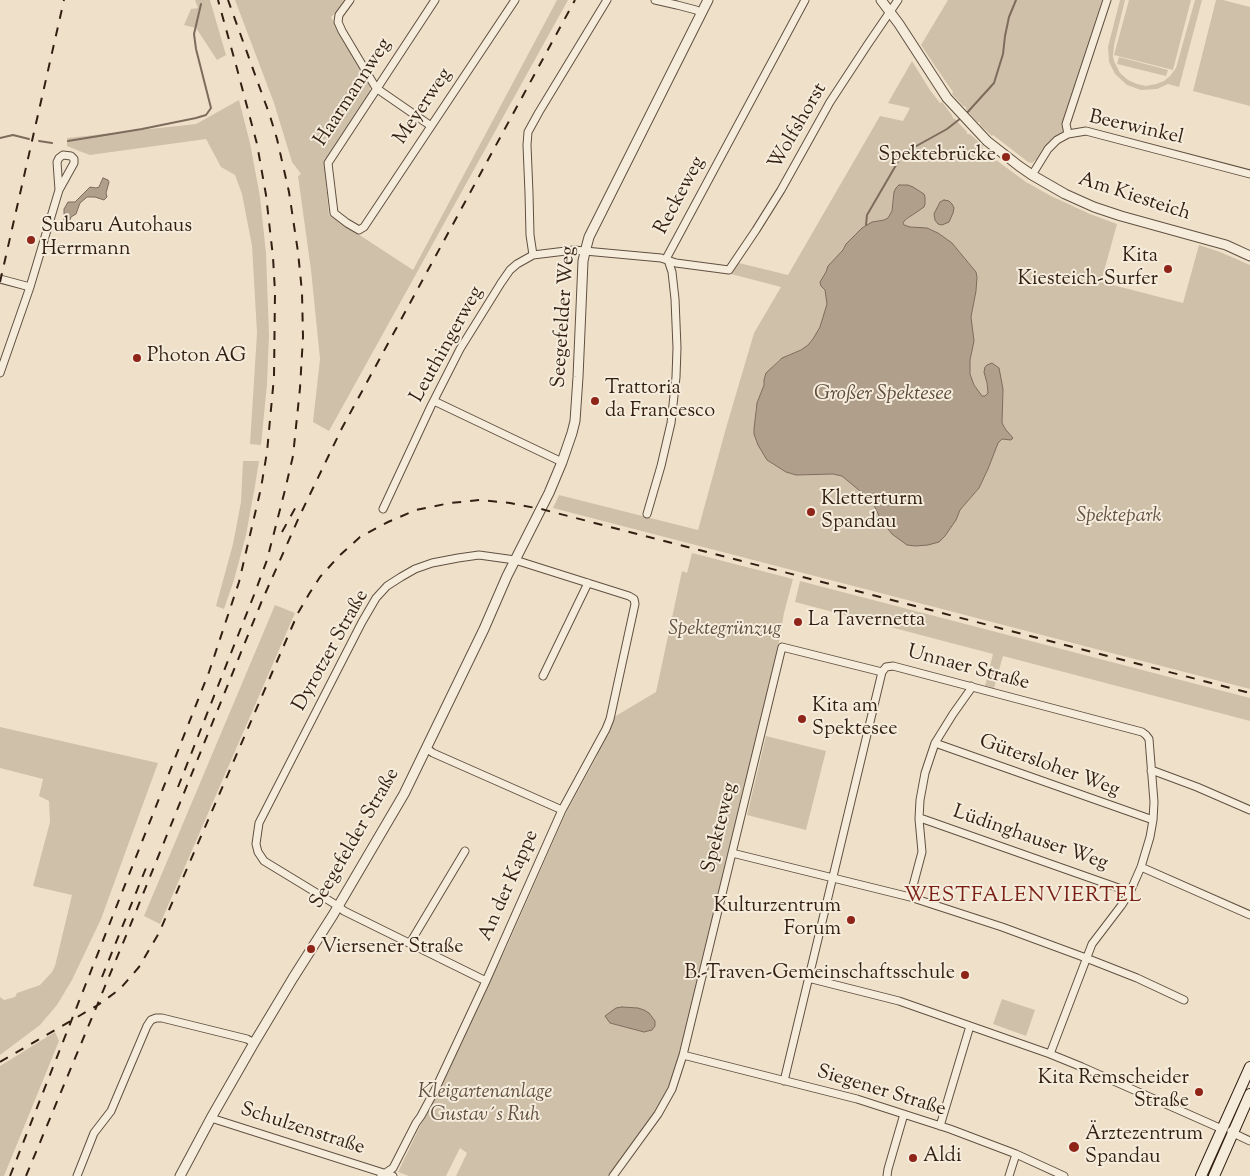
<!DOCTYPE html>
<html>
<head>
<meta charset="utf-8">
<style>
	body { margin:0 }
	canvas { display:block; background:#efe1c9 }
</style>
</head>
<body>
<canvas width="1250" height="1176"></canvas>
<script>
const ctx = document.querySelector('canvas').getContext('2d');
ctx.lineJoin = 'round';
function fillPath(path, color) {
  ctx.fillStyle = color;
  ctx.fill(path, 'evenodd');
}
function shape(rows) {
  const path = new Path2D();
  for (const r of rows) {
    path.moveTo(r[0], r[1]);
    for (let i = 2; i < r.length; i += 2) path.lineTo(r[i], r[i + 1]);
  }
  return path;
}
function trace(path, color, width, dash) {
  ctx.strokeStyle = color;
  ctx.lineWidth = width;
  ctx.lineCap = dash ? 'butt' : 'round';
  ctx.setLineDash(dash || []);
  ctx.stroke(path);
}
function label(font, color, halo, rows, align = 'center') {
  ctx.font = font + ' "Sorts Mill Goudy",serif';
  ctx.lineWidth = 4;
  ctx.setLineDash([]);
  ctx.textBaseline = 'middle';
  ctx.strokeStyle = halo;
  ctx.fillStyle = color;
  for (const [text, x, y, turn = 0] of rows) {
    ctx.save();
    ctx.translate(x, y);
    ctx.rotate((+turn || 0) * Math.PI / 180);
    ctx.textAlign = isNaN(turn) ? turn : align;
    if (halo) ctx.strokeText(text, 0, 0);
    ctx.fillText(text, 0, 0);
    ctx.restore();
  }
}
fillPath(shape([
	[195,0,210,0,226,55,217,60,196,28,184,25,191,9,198,8],
	[235,0,346,0,338,11,331,17,370,85,370,93,324,162,329,215,413,270,557,0,568,0,329,431,313,422,320,359,311,270,298,176,301,174,292,162,274,103],
	[948,0,1104,0,1064,121,1064,131,1053,138,1042,150,1037,159,1032,163,1028,162,993,135,992,136,980,125,980,122,977,122,966,109,966,107,963,106,952,94,953,92,935,66,921,45],
	[1120,0,1125,0,1114,45,1113,56,1114,61,1120,73,1128,80,1137,84,1146,86,1156,84,1164,81,1170,76,1176,68,1195,0,1202,0,1179,87,1168,84,1157,89,1141,90,1127,85,1115,74,1109,62,1108,47],
	[1129,0,1191,0,1173,70,1114,55],
	[1216,0,1223,0,1250,7,1250,106,1193,91],
	[1119,57,1168,70,1166,76,1117,64],
	[912,61,930,90,940,103,942,102,952,115,953,118,955,119,967,132,967,134,970,134,983,146,982,148,992,157,1026,182,1051,196,1090,214,1117,224,1101,282,1183,303,1199,245,1220,252,1250,265,1250,689,553,508,559,495,698,530,726,428,754,333,781,287,731,274,739,263,788,275,880,116,903,121,910,108,888,103],
	[913,187,923,194,925,197,909,218,904,221,904,225,910,227,932,230,938,233,952,243,976,272,977,277,976,291,971,317,973,346,970,360,970,374,974,385,982,396,985,396,988,393,986,378,994,364,998,368,1003,389,1002,423,1006,431,1013,438,1008,440,1002,439,998,443,988,469,979,488,960,510,945,536,928,545,911,546,907,545,892,534,881,520,872,501,842,476,833,474,804,475,796,475,786,472,767,460,758,445,754,434,756,406,764,385,764,380,773,366,779,360,788,355,801,350,808,345,813,339,821,327,827,304,825,290,821,286,820,282,826,272,828,266,843,250,846,244,876,221,884,220,888,218,892,211,894,192],
	[239,100,250,143,260,197,266,253,269,335,267,384,261,445,250,444,257,333,252,246,242,194,235,175,221,167,206,139,90,155,79,151,67,146,67,138,196,124],
	[243,461,259,461,255,486,246,535,234,580,224,609,216,606,233,544,241,502],
	[692,553,793,579,784,613,780,637,730,848,681,1047,669,1087,656,1112,609,1176,456,1176,467,1153,460,1148,446,1176,409,1176,398,1172,508,944,565,815,596,758,614,717,656,692,682,571,687,573],
	[622,1007,638,1008,644,1032,610,1023],
	[800,581,1250,698,1250,721,1003,656,994,688,985,686,993,654,795,602],
	[275,605,295,613,160,924,144,916],
	[0,727,158,763,101,919,72,980,57,1005,40,1025,0,1055,0,997,4,1000,15,997,17,993,40,985,52,972,55,966,72,895,33,886,50,822,49,801,39,796,43,779,0,768],
	[766,736,826,751,806,830,747,815],
	[1002,999,1035,1010,1026,1036,993,1024],
	[55,1032,59,1041,4,1176,0,1176,0,1066]
]), '#cfc0aa');
const water = shape([
	[103,178,108,180,109,182,106,193,107,197,104,200,95,197,87,197,80,203,76,214,71,217,69,222,68,223,64,222,64,209,68,202,75,202,90,187,96,188,99,187,102,180,103,178],
	[899,185,908,185,913,187,924,194,925,197,925,204,924,207,905,220,903,223,904,225,910,227,927,228,938,233,952,243,976,272,977,277,976,291,971,317,974,341,970,360,970,374,974,385,982,396,985,396,988,393,987,383,984,372,985,367,987,365,992,363,999,368,1003,389,1002,423,1006,430,1013,438,1011,440,1002,439,998,443,988,469,979,488,960,510,956,520,945,536,939,542,928,545,916,546,907,545,892,534,881,520,872,501,842,476,833,474,796,475,786,472,767,460,758,445,754,434,754,429,757,403,764,385,764,380,766,373,782,358,801,350,808,345,813,339,820,327,827,304,825,290,821,286,820,282,826,272,828,266,843,250,846,244,862,228,872,222,884,220,888,218,892,211,894,192,896,188,899,185],
	[944,200,949,201,952,204,954,208,953,213,949,222,942,225,938,224,935,220,934,214,940,202,944,200],
	[622,1007,638,1008,644,1010,649,1013,655,1021,655,1026,652,1030,644,1032,610,1023,605,1016,616,1008,622,1007]
]);
fillPath(water, '#af9f8b');
trace(water, '#7d6c5b', 1);
trace(shape([
	[965,115,994,83,1003,54,1005,36,1009,17,1016,0],
	[0,138,13,135,29,139],
	[39,141,52,143],
	[68,141,142,129,196,118,206,115,211,108,196,49,194,34,201,4],
	[866,225,867,215,899,160,911,149,947,129,961,118]
]), '#7d6c5b', 2);
const minor = shape([
	[350,0,339,15,338,22,342,31,376,88,431,126],
	[435,0,328,163,334,213,347,223,359,230,364,227,515,0],
	[655,0,677,5,696,10,702,13],
	[1068,134,1066,124,1107,0],
	[1032,175,1048,149,1057,140,1068,134,1086,131,1250,174],
	[533,255,530,235,529,193,527,145,528,132,539,112,607,0],
	[0,279,30,287],
	[0,373,30,287,59,190,74,163,74,159,71,156,63,155,59,158,57,162,59,190],
	[434,401,562,462],
	[383,509,431,406,460,349,501,283,510,270,517,264,533,255,574,250,661,258,676,263,729,270,756,230,781,190,830,102,868,44,898,0],
	[647,514,661,466,671,423,676,377,677,348,675,299,672,272,667,257,805,0],
	[543,676,588,583],
	[935,743,1153,820],
	[426,748,433,753,562,810],
	[1151,771,1154,771,1197,787,1250,810],
	[919,819,923,819,1130,892],
	[732,853,910,897,1002,927,1086,958,1137,978,1184,1000],
	[1141,867,1250,915],
	[910,897,922,852,919,819,920,800,925,773,935,743,953,714,970,690,971,686],
	[410,943,465,851],
	[808,978,899,1001,1050,1054,1082,1067,1222,1129],
	[683,1055,857,1099,950,1129,1016,1154,1064,1176],
	[784,1081,882,672],
	[211,1118,393,1176],
	[940,1126,970,1026],
	[1231,1131,1233,1133,1250,1141],
	[77,1176,94,1133,111,1111,147,1026,151,1020,156,1018,162,1018,247,1039,254,1043],
	[381,1176,393,1168,416,1123,421,1116,435,1090,486,981,562,810,606,729,610,719,635,604,634,599,629,596,515,560,479,555,458,558,432,563,415,569,401,577,387,586,376,598,362,622,259,823,256,844,258,852,264,861,338,906,344,911,486,981],
	[613,1176,658,1114,672,1089,683,1055,782,647,882,672,886,667,893,666,1142,732,1146,735,1149,739,1154,802,1153,820,1150,837,1141,867,1130,892,1121,906,1092,944,1050,1054],
	[887,1176,888,1169,904,1114],
	[1009,1176,1016,1154]
]);
const tertiary = shape([
	[881,0,899,24,947,98,987,141,1019,166,1032,175,1065,194,1094,207,1121,216,1226,245,1250,256],
	[180,1176,211,1118,254,1043,293,978,333,915,404,794,484,629,507,576,549,493,562,462,572,433,575,421,578,377,583,261,585,252,589,237,708,0]
]);
const secondary = shape([
	[1201,1176,1250,1067],
	[1214,1176,1250,1094]
]);
trace(minor, '#615040', 9);
trace(tertiary, '#615040', 11);
trace(secondary, '#321f12', 12);
trace(minor, '#f5ecdc', 7);
trace(tertiary, '#f5ecdc', 9);
trace(secondary, '#f5ecdc', 10);
trace(shape([
	[0,282,64,0],
	[282,532,298,503],
	[178,787,254,595,267,560,285,490,293,456,300,388,303,337,302,292,298,252,289,192,277,139,270,116,228,0],
	[102,977,148,863],
	[0,1062,98,1005,120,989,139,967,159,933,298,613,309,594,320,577,339,556,360,537,388,522,416,510,450,503,480,500,510,503,541,509,1250,693],
	[10,1176,209,672,239,582,261,488,267,452,274,377,275,292,273,257,266,195,257,144,236,65,218,0],
	[26,1176,128,931,261,603,300,515,342,428,575,0]
]), '#321f12', 2, [9, 9]);
for (const [x, y, r, color] of [
	[1006,157,5,"#8f2418"],
	[31,240,5,"#8f2418"],
	[1168,269,5,"#8f2418"],
	[137,358,5,"#8f2418"],
	[595,401,5,"#8f2418"],
	[811,512,5,"#8f2418"],
	[798,622,5,"#8f2418"],
	[802,719,5,"#8f2418"],
	[851,920,5,"#8f2418"],
	[311,949,5,"#8f2418"],
	[965,975,5,"#8f2418"],
	[1199,1092,5,"#8f2418"],
	[1074,1147,6,"#8f2418"],
	[913,1158,5,"#8f2418"]
]) {
  const dot = new Path2D();
  dot.arc(x, y, r, 0, 2 * Math.PI);
  ctx.fillStyle = color;
  ctx.fill(dot);
  trace(dot, '#f5ecdc', 2);
}
label('20px', '#321f12', '#f5ecdc', [
	["Haarmannweg",354,93,-57],
	["Meyerweg",424,107,-56],
	["Wolfshorst",799,127,-60],
	["Beerwinkel",1136,129,13],
	["Reckeweg",681,196,-62],
	["Am Kiesteich",1134,198,18],
	["Seegefelder Weg",565,317,-86],
	["Leuthingerweg",448,345,-61],
	["Dyrotzer Straße",332,651,-61],
	["Unnaer Straße",968,669,15],
	["Gütersloher Weg",1049,767,20],
	["Spekteweg",721,828,-76],
	["Seegefelder Straße",356,839,-60],
	["Lüdinghauser Weg",1030,839,19],
	["An der Kappe",510,886,-66],
	["Siegener Straße",881,1092,17],
	["Schulzenstraße",302,1130,18]
]);
label('20px', '#321f12', '#f5ecdc', [
	["Spektebrücke",996,157,"right"],
	["Subaru Autohaus",41,228],
	["Herrmann",41,251],
	["Kita",1158,258,"right"],
	["Kiesteich-Surfer",1158,281,"right"],
	["Photon AG",147,358],
	["Trattoria",605,390],
	["da Francesco",605,413],
	["Kletterturm",821,501],
	["Spandau",821,524],
	["La Tavernetta",808,622],
	["Kita am",812,708],
	["Spektesee",812,731],
	["Kulturzentrum",841,908,"right"],
	["Forum",841,931,"right"],
	["Viersener Straße",321,949],
	["B.-Traven-Gemeinschaftsschule",955,975,"right"],
	["Kita Remscheider",1189,1080,"right"],
	["Straße",1189,1103,"right"],
	["Ärztezentrum",1085,1136],
	["Spandau",1085,1159],
	["Aldi",923,1158]
], 'left');
label('italic 20px', '#614f40', '#f5ecdc', [
	["Spektepark",1119,518],
	["Spektegrünzug",725,631],
	["Kleigartenanlage",485,1094],
	["Gustav´s Ruh",485,1117]
]);
label('italic 21px', '#5e4c3c', '#f5ecdc', [
	["Großer Spektesee",883,395]
]);
ctx.letterSpacing = '1px';
label('21px', '#7a1f14', '#f5ecdc', [
	["WESTFALENVIERTEL",1023,897]
]);
ctx.letterSpacing = '0px';
</script>
</body>
</html>
